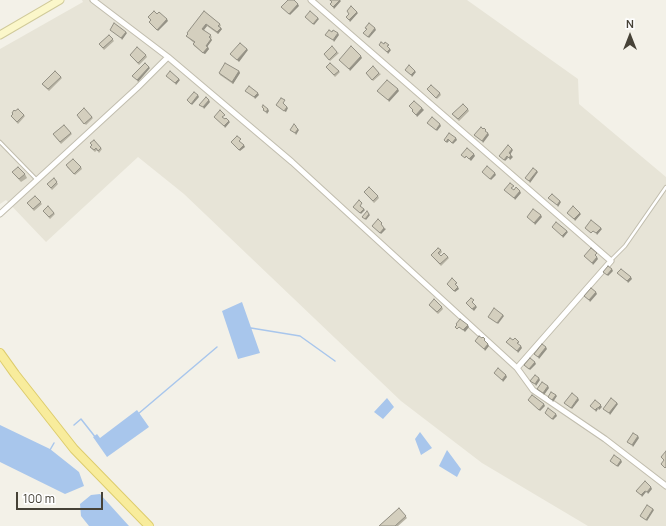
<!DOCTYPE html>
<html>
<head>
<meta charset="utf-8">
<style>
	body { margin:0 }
	#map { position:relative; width:666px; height:526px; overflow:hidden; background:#f3f1e8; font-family:Manrope,sans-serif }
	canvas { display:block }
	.north { position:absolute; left:610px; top:16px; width:40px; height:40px; -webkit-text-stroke:3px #fff; paint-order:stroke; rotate:0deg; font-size:11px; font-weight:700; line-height:16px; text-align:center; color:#464237 }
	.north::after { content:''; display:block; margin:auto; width:14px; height:18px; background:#464237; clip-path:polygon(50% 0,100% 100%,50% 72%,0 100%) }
	.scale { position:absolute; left:16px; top:492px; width:87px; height:18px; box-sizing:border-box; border:2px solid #464237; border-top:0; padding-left:5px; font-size:12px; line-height:14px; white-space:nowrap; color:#464237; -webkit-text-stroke:3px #fff; paint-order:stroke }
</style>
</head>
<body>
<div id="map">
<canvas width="666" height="526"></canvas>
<div class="north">N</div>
<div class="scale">100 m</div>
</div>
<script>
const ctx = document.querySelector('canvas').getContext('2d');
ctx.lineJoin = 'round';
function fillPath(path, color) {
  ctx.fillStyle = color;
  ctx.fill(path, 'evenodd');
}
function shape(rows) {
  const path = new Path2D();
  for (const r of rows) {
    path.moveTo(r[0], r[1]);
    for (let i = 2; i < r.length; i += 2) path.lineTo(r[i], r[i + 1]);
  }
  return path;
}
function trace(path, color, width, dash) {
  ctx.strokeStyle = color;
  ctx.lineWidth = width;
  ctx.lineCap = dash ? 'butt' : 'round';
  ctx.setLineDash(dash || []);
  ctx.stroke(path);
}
fillPath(shape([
	[82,0,467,0,578,79,579,104,666,177,666,526,588,526,482,463,401,401,184,194,138,157,46,242,6,200,0,204,0,49,83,2]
]), '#e7e4d7');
fillPath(shape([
	[242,302,260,353,238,359,222,311],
	[387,398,394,407,383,419,374,412],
	[137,410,149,427,107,457,93,437,97,434,100,438],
	[0,425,50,449,79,472,84,486,65,494,0,462],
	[420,432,432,448,421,455,415,439],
	[447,450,461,469,457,477,439,466],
	[100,494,129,526,89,526,81,516,80,504,91,495]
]), '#a8c6ec');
trace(shape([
	[250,329,251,328,300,336,335,361],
	[138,414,217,347],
	[74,425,81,419,96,438],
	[50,450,54,443]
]), '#a8c6ec', 1.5);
const lane = shape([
	[0,142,37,180],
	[611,260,625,246,666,187]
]);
const street = shape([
	[93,0,168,57,292,162,517,368,533,390,605,439,666,486],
	[311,0,611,261,517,368],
	[0,214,137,88,168,57]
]);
const secondary = shape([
	[0,35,60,0]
]);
const primary = shape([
	[0,353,15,374,74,449,149,526]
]);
trace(lane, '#c1bdae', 4.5);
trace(street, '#c1bdae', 7);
trace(secondary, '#d0ca9a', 9);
trace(primary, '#ddcc6d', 10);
trace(lane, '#fff', 2.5);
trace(street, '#fff', 5);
trace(secondary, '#fbf7ca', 7);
trace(primary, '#f8ec9c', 8);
fillPath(shape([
	[204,11,221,25,220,27,222,29,218,34,207,26,204,30,212,37,211,38,212,40,207,47,209,49,205,54,194,46,193,44,194,43,186,36],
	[109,35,114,41,104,50,99,44],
	[337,52,339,53,330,61,324,54],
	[130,55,146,55,147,57,139,65],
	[326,67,339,71,340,72,335,77],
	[239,71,240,73,233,84,220,75,219,73],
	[366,73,379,73,381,74,373,81],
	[61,77,62,78,49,91,42,84],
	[427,89,440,93,441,95,437,99],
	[468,109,469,111,459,121,452,114],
	[15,111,24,115,25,116,18,124,11,116],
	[78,117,92,117,93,118,86,125],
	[64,125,72,134,61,144,53,134],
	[92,144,101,148,102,149,99,153,97,150,95,152,90,147,92,145],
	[67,167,81,167,82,169,75,175],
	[12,172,25,174,27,178,21,182],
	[54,178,58,184,52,190,47,184],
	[364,192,378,196,379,198,374,203],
	[35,196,42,204,34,211,27,203],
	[44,212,54,213,55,214,50,219],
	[441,250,442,252,439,255,441,256,448,257,449,258,441,266,431,255],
	[429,305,442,307,443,309,438,314],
	[399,508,407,518,398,526,379,526]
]), '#b6b2a3');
fillPath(shape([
	[340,0,341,1,334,9,333,7],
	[298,4,299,6,290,15,289,14],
	[357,12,358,13,350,22,349,20],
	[318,18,319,19,314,25,313,24],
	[167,19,168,21,158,31,157,30],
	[206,24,207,26,203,31,202,29],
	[221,28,222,29,218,34,217,32],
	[375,28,376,30,369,38,368,37],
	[126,32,127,33,122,40,121,38],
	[338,33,339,35,334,42,333,40],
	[211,39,212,40,207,47,206,46],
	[208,47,209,49,205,54,203,53],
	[247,49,248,50,239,62,237,60],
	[390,49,391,50,388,54,387,52],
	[361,56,362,58,350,71,349,69],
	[149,67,150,68,138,82,137,80],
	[239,71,240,73,233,84,232,82],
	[415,71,416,72,412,77,411,75],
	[179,79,180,80,176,85,175,83],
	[398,89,399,91,389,102,388,100],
	[258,93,259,95,255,99,254,97],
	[198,95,199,97,192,105,191,104],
	[209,100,210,102,204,109,203,107],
	[287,107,288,108,286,112,284,111],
	[422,108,424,110,417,117,416,115],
	[268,109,269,111,267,114,266,112],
	[229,121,230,122,225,128,224,126],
	[440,124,441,126,437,131,436,130],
	[298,129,299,130,296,135,295,133],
	[488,133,489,135,483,143,482,141],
	[456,138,457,140,453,144,452,143],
	[448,139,449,141,447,143,446,142],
	[244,145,245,147,240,151,239,150],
	[512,149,513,150,510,155,509,153],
	[474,154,475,156,471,161,469,159],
	[511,155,513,157,510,160,509,158],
	[507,156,508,158,505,161,504,160],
	[537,171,538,172,530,183,529,181],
	[495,173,496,175,491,180,490,179],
	[520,191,521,193,515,200,514,198],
	[560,201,561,202,558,207,557,205],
	[364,209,365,210,361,214,360,213],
	[580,213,581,214,575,221,574,219],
	[369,214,370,215,366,220,365,219],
	[541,215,542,217,535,225,534,223],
	[384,228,386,229,381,234,380,233],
	[601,228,602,229,597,235,596,233],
	[567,231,568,232,563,238,562,236],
	[597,257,598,259,593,265,592,263],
	[612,269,613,271,608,276,607,275],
	[631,277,632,279,628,283,627,281],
	[458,287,459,289,455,292,454,291],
	[596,292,597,294,590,302,589,300],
	[476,306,477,307,474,311,472,309],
	[503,315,504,316,498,324,497,323],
	[468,325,469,327,465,332,463,330],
	[488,344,489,346,485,351,484,349],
	[521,346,522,348,518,353,517,351],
	[546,347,547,349,539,359,538,357],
	[535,362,536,364,530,370,529,369],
	[506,375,507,377,503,382,502,380],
	[539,378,540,380,536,386,535,384],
	[548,386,549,388,544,395,543,393],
	[556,395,557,396,553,402,552,400],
	[578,398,579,400,572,409,571,408],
	[617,403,618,404,610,415,609,413],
	[544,404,545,406,540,411,539,410],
	[600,404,602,407,599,410,598,408],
	[597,408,598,409,596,412,595,410],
	[556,414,557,416,553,420,552,419],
	[638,436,639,438,633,447,632,445],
	[621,460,622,462,618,467,617,466],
	[651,487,652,489,648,494,647,492],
	[645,491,646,492,642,497,641,495],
	[653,509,654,510,647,521,646,520]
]), '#949185');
const building = shape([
	[288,0,294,0,298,4,289,14,281,7,288,0],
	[330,0,340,0,333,7,330,4,332,2,330,0],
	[351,6,357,12,349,20,346,17,349,14,347,11,351,6],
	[154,11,157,14,159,12,167,19,157,30,149,22,151,20,148,17,154,11],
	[204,11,220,24,218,26,221,28,217,32,206,24,202,29,211,35,209,37,211,39,206,46,208,47,203,53,193,44,195,42,186,36,188,34,187,33,204,11],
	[310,11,318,18,313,24,305,17,310,11],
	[114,23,126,32,121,38,110,30,114,23],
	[369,23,375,28,368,37,363,33,367,29,365,28,369,23],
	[329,30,332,32,333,30,338,33,333,40,325,35,329,30],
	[109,35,113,39,103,48,99,44,109,35],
	[381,42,384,44,385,42,389,45,387,46,390,49,387,52,379,45,381,42],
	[240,43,247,49,237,60,230,54,240,43],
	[332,46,337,52,329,60,324,54,332,46],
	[351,46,361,56,349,69,339,60,351,46],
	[137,47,146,55,138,63,130,55,137,47],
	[145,63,149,67,137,80,132,76,145,63],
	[225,63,239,71,232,82,219,73,225,63],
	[330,63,339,71,334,75,326,67,330,63],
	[409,65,415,71,411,75,405,70,409,65],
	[373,66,379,73,372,80,366,73,373,66],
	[55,71,61,77,48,89,42,84,55,71],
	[170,71,179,79,175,83,166,76,170,71],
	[387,80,398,89,388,100,377,91,387,80],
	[431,85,440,93,436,98,427,89,431,85],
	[249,86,258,93,254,97,245,91,249,86],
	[194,92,198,95,191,104,187,100,194,92],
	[206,97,209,100,203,107,199,105,206,97],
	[281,98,285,100,283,103,287,107,284,111,276,105,281,98],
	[414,101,422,108,416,115,412,111,413,110,409,106,414,101],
	[463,104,468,109,458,119,452,114,463,104],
	[263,105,268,109,266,112,263,110,264,109,262,107,263,105],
	[84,108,92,117,84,124,77,115,84,108],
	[18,109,24,115,17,122,11,116,13,114,12,113,14,110,15,111,18,109],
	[220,110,225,115,222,117,225,119,226,118,229,121,224,126,214,117,220,110],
	[432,117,440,124,436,130,427,123,432,117],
	[294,124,296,126,296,127,298,129,295,133,290,130,294,124],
	[64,125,71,133,60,142,53,134,64,125],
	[481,127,483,129,484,128,486,130,485,131,488,133,482,141,474,135,481,127],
	[449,133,456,138,452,143,448,139,446,142,444,140,449,133],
	[237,136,241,139,239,141,244,145,239,150,231,142,237,136],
	[94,140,101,148,98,151,96,148,94,150,90,147,92,145,90,143,94,140],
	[508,145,512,149,509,153,511,155,509,158,507,156,504,160,499,156,508,145],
	[467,148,474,154,469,159,466,156,465,158,461,155,467,148],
	[73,159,81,167,74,174,66,165,73,159],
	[487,166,495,173,490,179,482,172,487,166],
	[18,167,25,174,19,179,12,172,18,167],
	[533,168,537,171,529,181,525,178,533,168],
	[54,178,57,182,51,188,47,184,54,178],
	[510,183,514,186,511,188,514,190,516,187,520,191,514,198,504,190,510,183],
	[369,187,378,196,373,201,364,192,369,187],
	[552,194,560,201,557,205,548,198,552,194],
	[35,196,41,202,33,209,27,203,35,196],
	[359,200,362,203,360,206,364,209,360,213,353,207,359,200],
	[48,206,54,213,49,217,43,211,48,206],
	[573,206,580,213,574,219,567,213,573,206],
	[533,209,541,215,534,223,527,217,533,209],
	[367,211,369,214,365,219,362,217,367,211],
	[378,219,382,223,381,224,384,228,380,233,372,226,378,219],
	[591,220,601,228,596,233,593,231,591,233,585,228,591,220],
	[556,222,567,231,562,236,552,227,556,222],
	[438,248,441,250,438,253,441,256,444,253,448,257,440,264,431,255,438,248],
	[591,248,597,253,595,255,597,257,592,263,584,256,591,248],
	[608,266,612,269,607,275,603,272,608,266],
	[621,269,631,277,627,281,617,273,621,269],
	[452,278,457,283,455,284,458,287,454,291,447,284,452,278],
	[591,288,596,292,589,300,584,296,591,288],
	[471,298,474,300,472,302,476,306,472,309,466,303,471,298],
	[434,299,442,307,437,312,429,305,434,299],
	[494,308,503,315,497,323,488,317,494,308],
	[460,319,468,325,463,330,459,327,457,329,455,327,457,325,456,324,460,319],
	[479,336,482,338,483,337,485,339,484,340,488,344,484,349,475,341,479,336],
	[510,338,513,340,515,338,519,342,517,343,521,346,517,351,506,342,510,338],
	[542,344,546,347,538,357,534,354,542,344],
	[530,358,535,362,529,369,524,365,530,358],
	[498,368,506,375,502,380,494,373,498,368],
	[535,375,539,378,535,384,530,381,535,375],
	[542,382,548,386,543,393,537,389,542,382],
	[551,392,556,395,552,400,548,397,551,392],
	[572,393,578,398,571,408,564,403,572,393],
	[532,395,544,404,539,410,528,400,532,395],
	[611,398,617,403,609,413,603,409,611,398],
	[595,400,600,404,601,405,598,408,597,408,595,410,590,406,595,400],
	[548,408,556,414,552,419,545,413,548,408],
	[633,433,638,436,632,445,627,442,633,433],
	[666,451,666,467,665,468,661,464,664,460,661,457,666,451],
	[614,455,621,460,617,466,610,461,614,455],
	[645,481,651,487,647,492,645,491,641,495,636,491,645,481],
	[647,505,653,509,646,520,640,516,647,505],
	[399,508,406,516,395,526,379,526,399,508]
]);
fillPath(building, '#d4cfbe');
trace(building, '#949185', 1);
</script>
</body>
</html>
